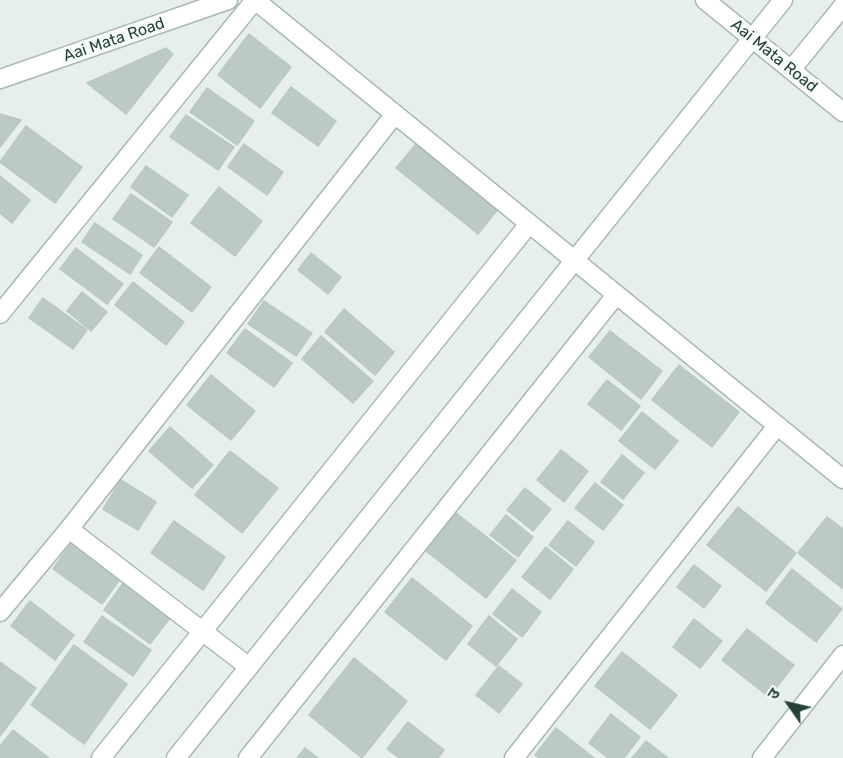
<!DOCTYPE html>
<html>
<head>
<meta charset="utf-8">
<style>
	body { margin:0 }
	#map { position:relative; width:843px; height:758px; overflow:hidden; background:#e6efeb; font-family:Rubik,"Noto Sans Devanagari",sans-serif }
	canvas { display:block }
	.north { position:absolute; left:759px; top:674px; width:60px; height:60px; -webkit-text-stroke:4px #f7fbf9; paint-order:stroke; rotate:304deg; font-size:16px; font-weight:700; line-height:24px; text-align:center; color:#24423a }
	.north::after { content:''; display:block; margin:auto; width:21px; height:27px; background:#24423a; clip-path:polygon(50% 0,100% 100%,50% 72%,0 100%) }
</style>
</head>
<body>
<div id="map">
<canvas width="843" height="758"></canvas>
<div class="north">उ</div>
</div>
<script>
const ctx = document.querySelector('canvas').getContext('2d');
ctx.lineJoin = 'round';
function fillPath(path, color) {
  ctx.fillStyle = color;
  ctx.fill(path, 'evenodd');
}
function shape(rows) {
  const path = new Path2D();
  for (const r of rows) {
    path.moveTo(r[0], r[1]);
    for (let i = 2; i < r.length; i += 2) path.lineTo(r[i], r[i + 1]);
  }
  return path;
}
function trace(path, color, width, dash) {
  ctx.strokeStyle = color;
  ctx.lineWidth = width;
  ctx.lineCap = dash ? 'butt' : 'round';
  ctx.setLineDash(dash || []);
  ctx.stroke(path);
}
function label(font, color, halo, rows, align = 'center') {
  ctx.font = font + ' Rubik,sans-serif';
  ctx.lineWidth = 6;
  ctx.setLineDash([]);
  ctx.textBaseline = 'middle';
  ctx.strokeStyle = halo;
  ctx.fillStyle = color;
  for (const [text, x, y, turn = 0] of rows) {
    ctx.save();
    ctx.translate(x, y);
    ctx.rotate((+turn || 0) * Math.PI / 180);
    ctx.textAlign = isNaN(turn) ? turn : align;
    if (halo) ctx.strokeText(text, 0, 0);
    ctx.fillText(text, 0, 0);
    ctx.restore();
  }
}
const building = shape([
	[249,34,291,67,260,108,218,75,249,34],
	[166,48,173,54,126,114,87,83,166,48],
	[291,87,336,121,318,146,272,113,291,87],
	[207,88,254,121,237,145,190,112,207,88],
	[0,114,21,120,0,147,0,114],
	[186,115,234,147,218,170,170,137,186,115],
	[26,126,82,167,55,203,0,162,26,126],
	[244,144,283,172,267,195,228,167,244,144],
	[416,144,498,209,478,234,396,168,416,144],
	[146,166,188,195,172,217,131,187,146,166],
	[0,176,30,200,12,223,0,213,0,176],
	[219,187,262,221,235,256,191,223,219,187],
	[131,194,172,222,154,247,113,219,131,194],
	[95,223,142,255,130,274,82,242,95,223],
	[159,247,211,287,192,312,140,273,159,247],
	[76,248,123,284,107,304,60,269,76,248],
	[311,253,341,277,328,294,298,270,311,253],
	[133,282,184,322,166,345,115,305,133,282],
	[82,292,107,312,91,331,67,311,82,292],
	[43,298,87,330,73,349,29,318,43,298],
	[264,301,312,333,296,356,248,324,264,301],
	[344,309,394,352,375,375,325,332,344,309],
	[245,329,292,363,274,387,227,353,245,329],
	[610,331,662,371,641,399,589,357,610,331],
	[321,336,373,381,353,403,302,359,321,336],
	[679,365,739,412,712,447,652,400,679,365],
	[211,375,255,411,231,440,187,405,211,375],
	[607,380,640,406,621,430,588,404,607,380],
	[642,412,678,441,655,469,619,441,642,412],
	[170,427,213,465,192,488,149,451,170,427],
	[561,450,588,471,564,502,537,480,561,450],
	[230,451,278,488,242,533,195,495,230,451],
	[622,455,644,473,623,499,601,482,622,455],
	[121,480,156,502,138,530,103,509,121,480],
	[595,483,623,505,603,530,575,508,595,483],
	[525,488,551,509,533,531,507,510,525,488],
	[738,507,796,553,766,591,707,545,738,507],
	[456,513,516,560,486,598,426,551,456,513],
	[506,515,533,537,518,557,490,535,506,515],
	[827,517,843,529,843,589,798,553,827,517],
	[174,521,225,557,203,590,151,553,174,521],
	[568,521,594,542,576,566,549,545,568,521],
	[72,542,121,578,102,604,53,569,72,542],
	[546,547,573,569,550,599,522,577,546,547],
	[694,565,721,586,704,608,677,587,694,565],
	[792,569,842,609,816,642,766,603,792,569],
	[412,578,472,626,446,660,385,612,412,578],
	[126,579,173,614,150,644,104,610,126,579],
	[512,589,541,612,522,637,493,614,512,589],
	[30,601,74,635,55,660,11,626,30,601],
	[102,616,151,650,133,676,84,642,102,616],
	[489,616,517,639,496,666,468,644,489,616],
	[694,619,722,641,700,668,673,647,694,619],
	[747,629,794,665,769,697,722,660,747,629],
	[74,645,127,684,84,744,31,705,74,645],
	[622,652,677,695,650,729,595,686,622,652],
	[354,658,407,701,362,758,309,715,354,658],
	[0,662,36,688,0,736,0,662],
	[499,666,522,684,499,713,476,695,499,666],
	[611,714,640,737,624,758,608,758,589,743,611,714],
	[408,722,444,750,438,758,399,758,387,749,408,722],
	[556,728,594,758,539,758,535,755,556,728],
	[13,730,49,758,0,758,0,746,13,730],
	[646,741,668,758,632,758,646,741],
	[305,748,318,758,297,758,305,748]
]);
fillPath(building, '#bbcac4');
trace(building, '#b8c9c2', 1.5);
const street = shape([
	[255,0,843,479],
	[705,0,843,112],
	[791,70,843,6],
	[0,79,228,0],
	[0,314,255,0],
	[69,529,249,667],
	[0,612,69,529,395,114],
	[101,758,529,224],
	[176,758,783,0],
	[248,758,616,295],
	[514,758,777,426],
	[762,758,843,655]
]);
trace(street, '#a8b8b2', 21);
trace(street, '#fff', 18);
label('16px', '#24423a', '#f7fbf9', [
	["Aai Mata Road",114,40,-19],
	["Aai Mata Road",774,56,39]
]);
</script>
</body>
</html>
